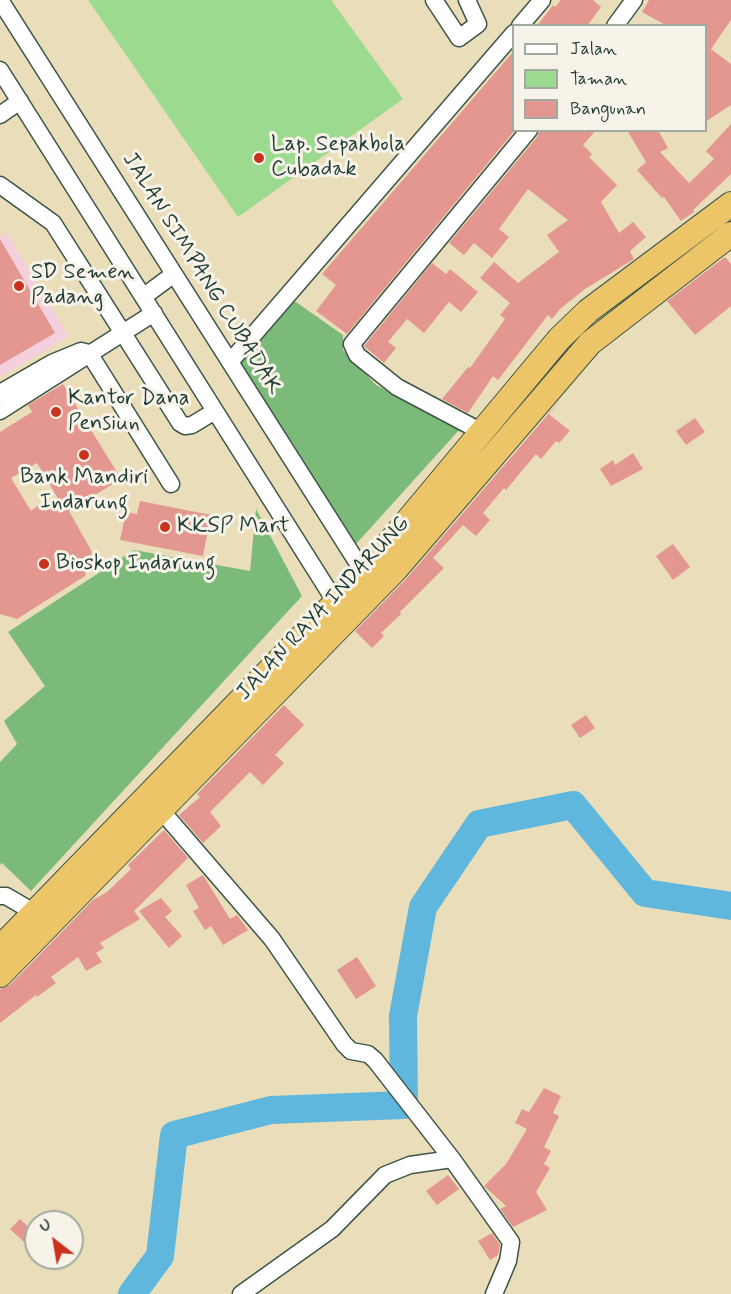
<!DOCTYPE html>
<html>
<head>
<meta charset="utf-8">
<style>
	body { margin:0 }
	#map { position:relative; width:731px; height:1294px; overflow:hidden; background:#e9deb9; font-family:Mynerve,sans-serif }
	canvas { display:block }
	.legend { position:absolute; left:512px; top:24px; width:195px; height:108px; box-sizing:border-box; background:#f7f3e8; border:2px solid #a1aaa0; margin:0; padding:8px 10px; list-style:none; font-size:18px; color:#1f3d34 }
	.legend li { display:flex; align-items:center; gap:12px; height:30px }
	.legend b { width:30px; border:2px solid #a1aaa0 }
	.north { position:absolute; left:24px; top:1210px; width:60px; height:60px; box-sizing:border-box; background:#f7f3e8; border:2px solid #a1aaa0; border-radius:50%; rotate:329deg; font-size:16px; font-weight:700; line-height:24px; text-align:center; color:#1f3d34 }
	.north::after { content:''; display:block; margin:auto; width:21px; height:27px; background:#c8321e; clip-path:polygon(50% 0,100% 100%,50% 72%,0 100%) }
</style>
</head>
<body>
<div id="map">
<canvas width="731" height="1294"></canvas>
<ul class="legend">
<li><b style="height:8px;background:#fff"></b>Jalan</li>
<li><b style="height:16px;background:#9bda8f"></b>Taman</li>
<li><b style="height:16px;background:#e39790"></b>Bangunan</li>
</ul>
<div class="north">U</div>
</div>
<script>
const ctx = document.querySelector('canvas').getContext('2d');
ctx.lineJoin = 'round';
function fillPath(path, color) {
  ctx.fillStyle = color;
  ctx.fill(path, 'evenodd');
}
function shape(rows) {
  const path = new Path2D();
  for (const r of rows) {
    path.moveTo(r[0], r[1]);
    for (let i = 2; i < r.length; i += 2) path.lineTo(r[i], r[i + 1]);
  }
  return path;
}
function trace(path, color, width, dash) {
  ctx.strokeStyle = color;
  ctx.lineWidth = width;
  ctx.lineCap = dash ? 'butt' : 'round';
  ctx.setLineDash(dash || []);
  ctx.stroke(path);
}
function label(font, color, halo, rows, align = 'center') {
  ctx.font = font + ' Mynerve,sans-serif';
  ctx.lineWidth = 6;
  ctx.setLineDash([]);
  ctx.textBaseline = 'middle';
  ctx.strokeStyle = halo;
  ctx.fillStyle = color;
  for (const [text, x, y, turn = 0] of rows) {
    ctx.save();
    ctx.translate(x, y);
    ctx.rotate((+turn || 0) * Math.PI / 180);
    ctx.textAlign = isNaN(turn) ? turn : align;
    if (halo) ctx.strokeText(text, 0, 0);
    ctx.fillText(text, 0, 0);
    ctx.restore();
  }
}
fillPath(shape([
	[7,233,69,336,0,377,0,237]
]), '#f4cfdd');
fillPath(shape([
	[88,0,331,0,403,99,238,217]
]), '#9bda8f');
fillPath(shape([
	[293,300,343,335,343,350,376,385,460,429,347,554,232,369],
	[256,509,302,596,31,891,2,863,0,865,0,762,17,744,4,721,45,686,8,632,134,550,250,571]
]), '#7cba7a');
trace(shape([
	[132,1294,160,1256,174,1135,271,1110,404,1105,403,1016,423,907,479,824,573,805,645,893,731,906]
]), '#60b7dd', 28);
fillPath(shape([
	[561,0,593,0,601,7,587,26,537,26,553,5,555,7],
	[649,0,731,0,731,20,711,49,731,64,731,105,705,122,705,26,667,26,642,12],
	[513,52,515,130,347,334,316,311,336,285,322,274],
	[731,124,731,174,693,210,694,212,681,221,664,197,662,198,637,170,646,162,627,130,658,130,668,148,660,152,689,183,714,159,706,151],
	[539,130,596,130,583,145,592,154,589,157,617,185,601,202,619,233,633,222,646,237,630,251,634,259,585,289,560,309,552,319,548,315,498,380,493,376,468,413,442,399,468,367,470,368,505,319,500,315,510,303,480,278,494,262,518,283,559,252,547,235,568,220,528,189,499,229,509,237,492,258,474,243,464,255,449,243,537,137],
	[0,239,55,333,0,365],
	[725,257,731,264,731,306,695,335,667,301],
	[432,263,446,274,450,269,478,292,461,312,449,302,424,333,407,319,388,342,396,348,384,363,364,346],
	[63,384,121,479,69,511,92,552,85,576,17,619,0,614,0,432,32,412,28,405],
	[37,463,63,507,40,504,31,511,11,478],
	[563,397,549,414,570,431,559,443,556,441,541,459,536,454,506,490,504,488,483,513,490,520,476,536,463,525,433,558,444,568,400,612,401,614,381,633,384,636,372,648,355,631,407,578],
	[695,418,705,432,686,445,676,431],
	[633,453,643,469,611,486,600,469,613,460,615,465],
	[140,501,211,515,203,556,120,540,126,512,137,514],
	[673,544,690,567,673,580,656,556],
	[284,705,304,725,275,755,284,763,263,785,250,772,210,812,221,826,203,843,179,815,200,797,197,794],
	[586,715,595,728,580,738,571,725],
	[164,830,188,858,134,911,140,919,100,943,104,948,96,953,102,962,86,971,78,957,51,977,56,983,37,997,36,995,0,1023,0,989,10,985,93,900,107,892,131,869,128,865],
	[203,875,230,919,237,915,248,930,223,945,211,926,205,930,193,911,199,908,186,885],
	[161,898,172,911,165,917,182,936,169,948,139,911],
	[357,957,376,986,356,999,337,970],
	[544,1088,561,1096,553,1113,559,1116,544,1147,551,1151,544,1164,550,1168,536,1192,547,1210,513,1227,500,1209,506,1206,484,1186,506,1164,527,1129,515,1123,522,1109,529,1112],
	[448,1175,459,1189,437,1205,426,1191],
	[20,1219,36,1234,36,1253,10,1229],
	[492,1233,500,1245,498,1255,490,1260,478,1241]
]), '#e39790');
const minor = shape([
	[0,0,364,573,365,582],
	[434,0,459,38,478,24,467,0],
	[520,26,542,0],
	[615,26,634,0],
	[0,70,340,609],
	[0,115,20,101],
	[0,185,53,223,180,423,185,426,192,425,215,411],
	[143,297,174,274],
	[230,362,514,33],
	[0,393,52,363,81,351,89,353,171,484],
	[0,411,154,313],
	[480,431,397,387,357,355,352,344,529,130],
	[160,809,272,939,344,1044,351,1051,368,1054,375,1060,452,1159,410,1165,385,1175,332,1229,241,1294],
	[0,896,6,896,42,917],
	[452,1159,511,1242,508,1261,494,1294]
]);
const highway = shape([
	[0,948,364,573,559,339,588,311,731,204],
	[0,975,396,569,590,343,731,234]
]);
trace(minor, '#3d5548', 19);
trace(highway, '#3d5548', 26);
trace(minor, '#fff', 16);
trace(highway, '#ecc569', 24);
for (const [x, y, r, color] of [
	[259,158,6,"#c8321e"],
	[19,286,6,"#c8321e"],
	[56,412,6,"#c8321e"],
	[84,455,6,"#c8321e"],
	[165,527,6,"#c8321e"],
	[44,564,6,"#c8321e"]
]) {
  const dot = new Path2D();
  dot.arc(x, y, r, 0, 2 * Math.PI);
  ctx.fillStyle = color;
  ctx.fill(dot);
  trace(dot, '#f7f3e8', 2);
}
label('22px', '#1f3d34', '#f7f3e8', [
	["Lap. Sepakbola",271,145],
	["Cubadak",271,170],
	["SD Semen",31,273],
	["Padang",31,298],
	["Kantor Dana",68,399],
	["Pensiun",68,424],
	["Bank Mandiri",84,478,"center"],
	["Indarung",84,503,"center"],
	["KKSP Mart",177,527],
	["Bioskop Indarung",56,564]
], 'left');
label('22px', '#1f3d34', '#f7f3e8', [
	["JALAN SIMPANG CUBADAK",201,274,58],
	["JALAN RAYA INDARUNG",324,609,-47]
]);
</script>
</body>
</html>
